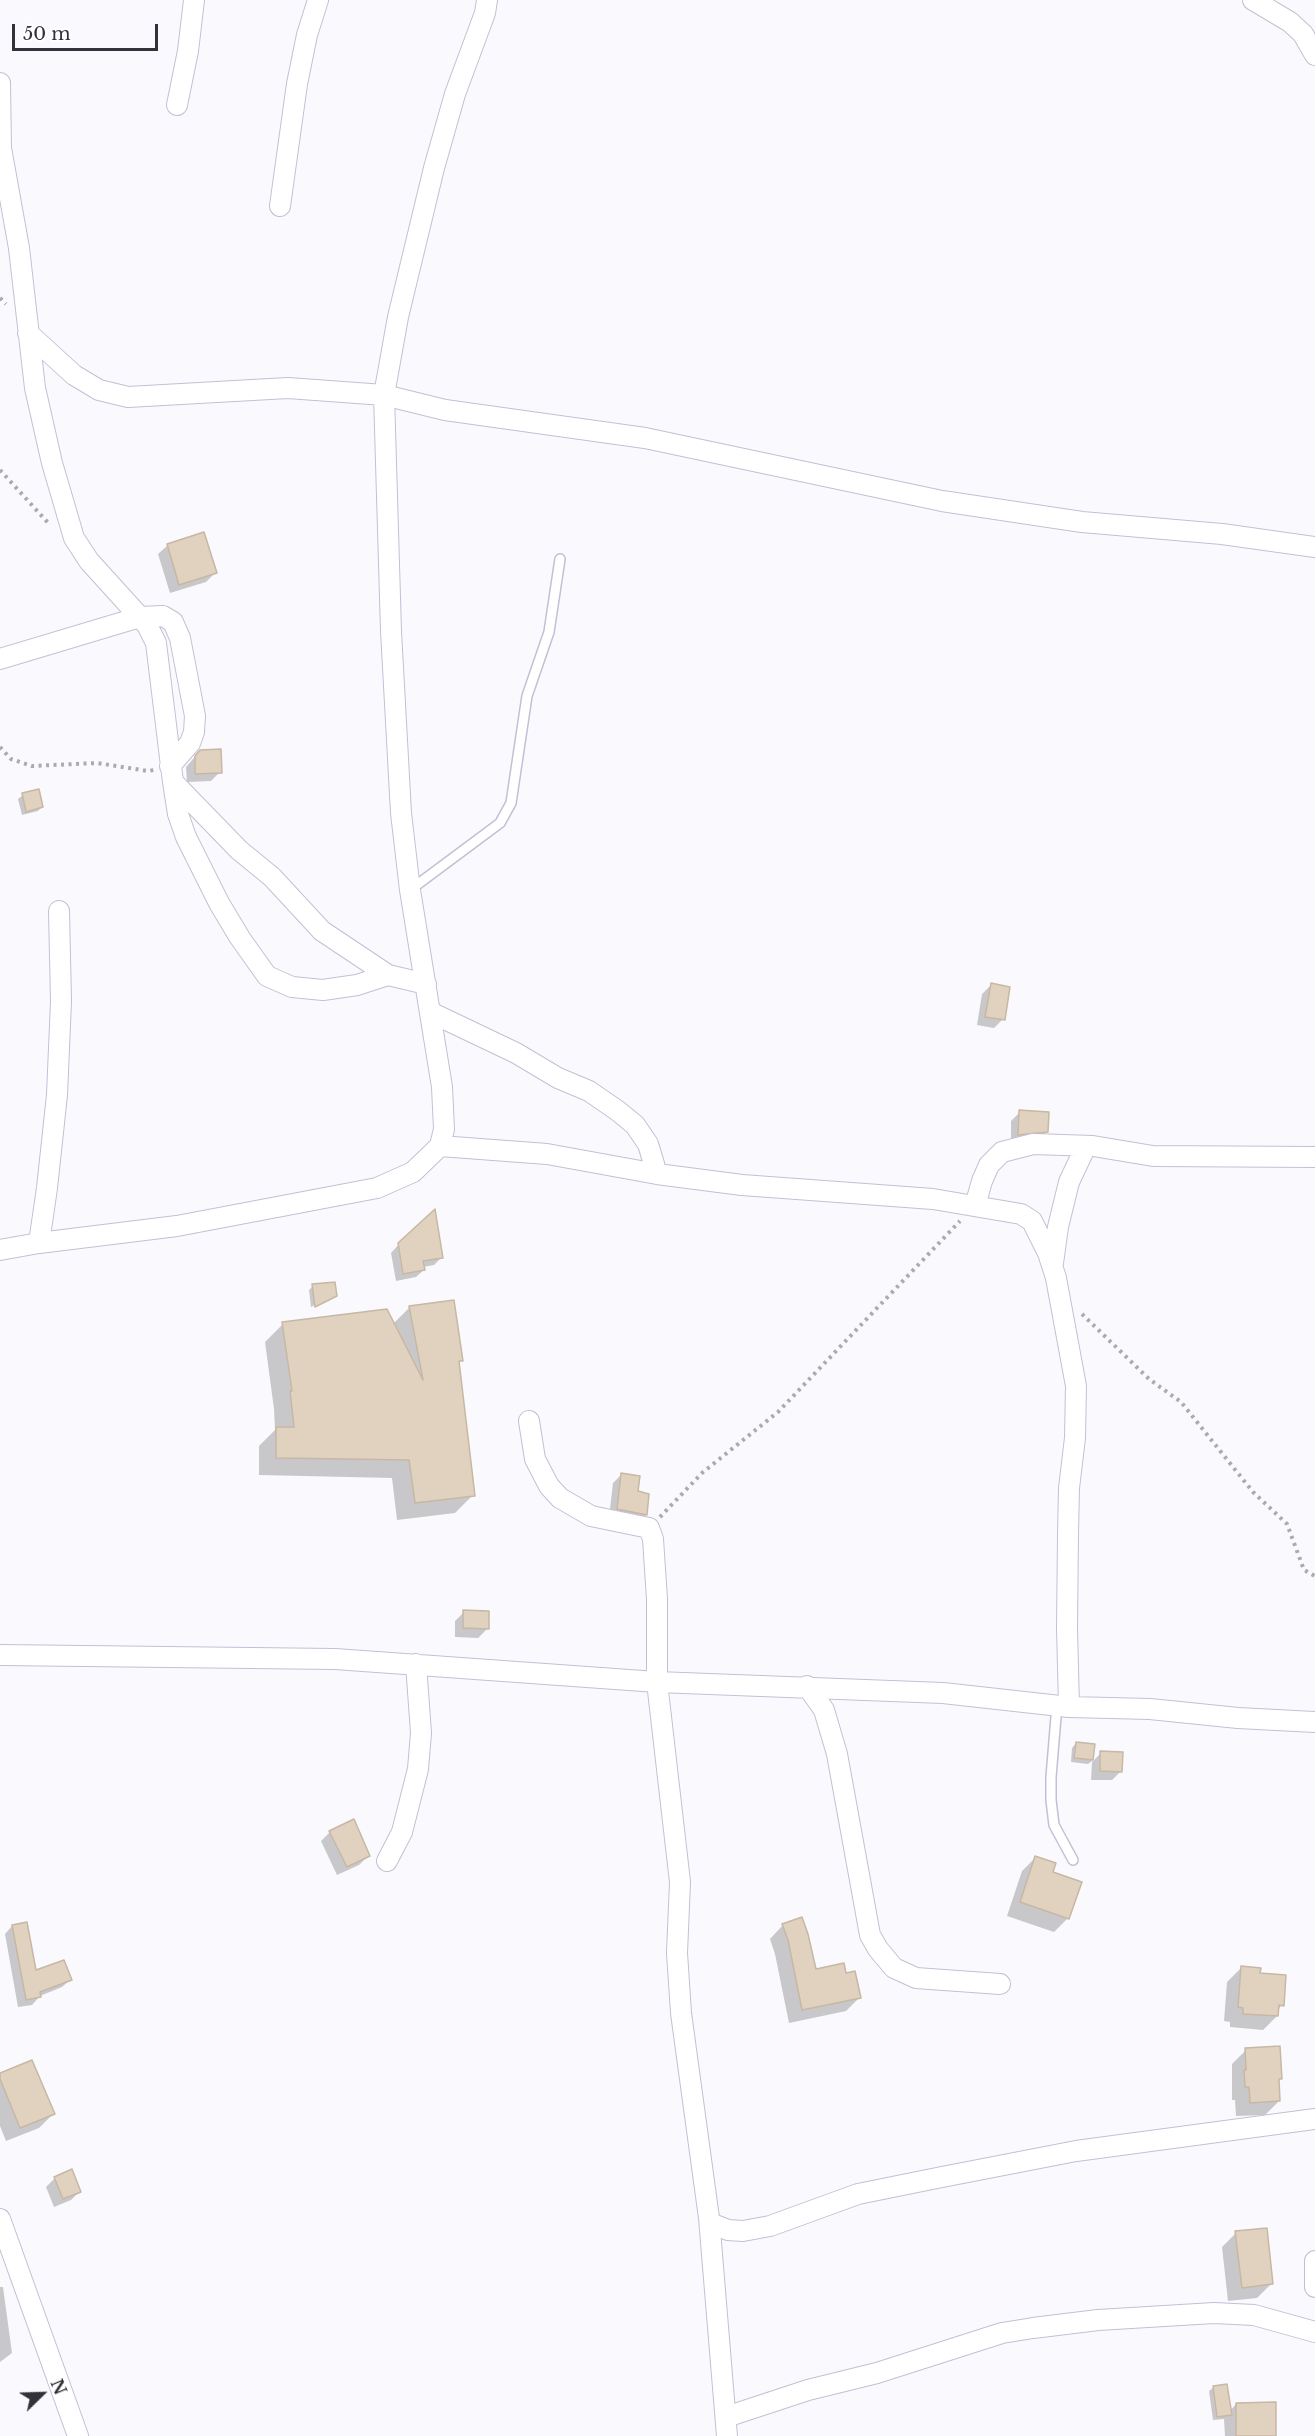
<!DOCTYPE html>
<html>
<head>
<meta charset="utf-8">
<style>
	body { margin:0 }
	#map { position:relative; width:1315px; height:2436px; overflow:hidden; background:#fafafe; font-family:"Libre Baskerville",serif }
	canvas { display:block }
	.north { position:absolute; left:12px; top:2364px; width:60px; height:60px; -webkit-text-stroke:4px #fff; paint-order:stroke; rotate:67deg; font-size:16px; font-weight:700; line-height:24px; text-align:center; color:#33323a }
	.north::after { content:''; display:block; margin:auto; width:21px; height:27px; background:#33323a; clip-path:polygon(50% 0,100% 100%,50% 72%,0 100%) }
	.scale { position:absolute; left:12px; top:24px; width:146px; height:27px; box-sizing:border-box; border:3px solid #33323a; border-top:0; padding-left:8px; font-size:18px; line-height:21px; white-space:nowrap; color:#33323a; -webkit-text-stroke:4px #fff; paint-order:stroke }
</style>
</head>
<body>
<div id="map">
<canvas width="1315" height="2436"></canvas>
<div class="north">N</div>
<div class="scale">50 m</div>
</div>
<script>
const ctx = document.querySelector('canvas').getContext('2d');
ctx.lineJoin = 'round';
function fillPath(path, color) {
  ctx.fillStyle = color;
  ctx.fill(path, 'evenodd');
}
function shape(rows) {
  const path = new Path2D();
  for (const r of rows) {
    path.moveTo(r[0], r[1]);
    for (let i = 2; i < r.length; i += 2) path.lineTo(r[i], r[i + 1]);
  }
  return path;
}
function trace(path, color, width, dash) {
  ctx.strokeStyle = color;
  ctx.lineWidth = width;
  ctx.lineCap = dash ? 'butt' : 'round';
  ctx.setLineDash(dash || []);
  ctx.stroke(path);
}
fillPath(shape([
	[168,545,215,573,206,582,170,593,158,554],
	[200,751,220,772,211,781,187,782,186,767],
	[23,795,42,807,38,811,22,815,18,799],
	[991,985,1003,1019,994,1028,977,1025,982,994],
	[1020,1112,1046,1132,1037,1141,1011,1143,1011,1121],
	[399,1244,442,1257,434,1265,423,1267,424,1270,416,1277,396,1281,391,1253],
	[313,1286,333,1296,311,1307,309,1290],
	[410,1307,461,1360,458,1363,473,1495,455,1513,397,1520,392,1478,259,1475,259,1446,275,1430,274,1409,265,1342,283,1324,393,1324],
	[622,1474,636,1492,646,1515,637,1524,609,1518,613,1483],
	[464,1612,487,1629,478,1638,455,1637,455,1621],
	[1076,1743,1093,1745,1092,1761,1088,1764,1071,1762,1072,1748],
	[1101,1753,1121,1771,1112,1780,1091,1780,1092,1762],
	[330,1832,368,1856,359,1865,337,1875,321,1841],
	[1036,1857,1052,1873,1068,1918,1054,1932,1007,1916,1022,1871],
	[783,1925,814,1971,845,1975,859,1998,846,2011,789,2023,775,1954,770,1939],
	[12,1926,35,1972,70,1980,62,1987,40,1996,32,2005,18,2007,5,1934],
	[1241,1968,1259,1975,1282,2005,1277,2010,1277,2016,1263,2030,1230,2027,1230,2022,1224,2021,1227,1982],
	[1246,2050,1281,2078,1277,2082,1279,2101,1265,2115,1236,2116,1235,2100,1232,2100,1232,2064],
	[0,2075,53,2114,39,2128,6,2141,0,2126],
	[55,2178,80,2191,71,2200,54,2207,46,2187],
	[1236,2233,1271,2284,1257,2298,1228,2301,1222,2247],
	[0,2287,3,2287,12,2353,0,2362],
	[1214,2387,1230,2411,1236,2404,1275,2436,1225,2436,1224,2419,1213,2420,1209,2391]
]), '#0003');
const building = shape([
	[204,532,217,573,179,585,167,544,204,532],
	[221,749,222,773,195,774,195,756,200,750,221,749],
	[39,789,43,807,26,812,22,793,39,789],
	[991,983,1010,987,1005,1020,985,1017,991,983],
	[1019,1110,1049,1112,1048,1132,1018,1135,1019,1110],
	[435,1209,443,1258,423,1261,425,1270,403,1274,398,1243,435,1209],
	[335,1282,337,1296,315,1307,312,1284,335,1282],
	[454,1300,463,1361,459,1361,475,1496,415,1503,409,1460,276,1458,276,1427,294,1427,290,1391,292,1391,282,1322,387,1309,423,1380,409,1306,454,1300],
	[621,1473,640,1476,638,1491,649,1494,647,1515,617,1509,621,1473],
	[463,1610,489,1611,489,1629,463,1628,463,1610],
	[1076,1742,1095,1744,1093,1760,1074,1758,1076,1742],
	[1100,1751,1123,1752,1122,1772,1100,1771,1100,1751],
	[354,1819,370,1856,347,1867,329,1831,354,1819],
	[1035,1856,1056,1863,1053,1872,1082,1882,1069,1919,1020,1902,1035,1856],
	[802,1917,808,1934,816,1969,844,1963,846,1973,855,1971,861,1998,802,2010,788,1940,782,1924,802,1917],
	[27,1922,36,1970,64,1960,72,1980,40,1992,41,1997,26,2000,12,1925,27,1922],
	[1241,1966,1261,1968,1260,1973,1286,1975,1284,2006,1279,2005,1278,2016,1243,2014,1243,2008,1238,2007,1241,1966],
	[1280,2046,1282,2079,1279,2079,1280,2101,1250,2103,1249,2087,1245,2087,1244,2070,1246,2070,1245,2048,1280,2046],
	[32,2060,55,2114,20,2128,0,2079,0,2073,32,2060],
	[72,2169,81,2192,63,2199,54,2177,72,2169],
	[1267,2228,1273,2284,1242,2288,1235,2231,1267,2228],
	[1227,2384,1232,2415,1217,2417,1213,2386,1227,2384],
	[1276,2402,1276,2436,1236,2436,1236,2403,1276,2402]
]);
fillPath(building, '#e1d1bf');
trace(building, '#c7b7a5', 1.5);
const lane = shape([
	[410,890,500,823,511,803,527,696,549,632,560,559],
	[1057,1705,1051,1777,1051,1800,1054,1825,1073,1860]
]);
const street = shape([
	[1253,0,1290,22,1303,34,1315,55],
	[0,83,1,148,19,248,35,388,52,463,74,538,89,561,147,625,156,643,173,782,178,814,186,837,219,903,240,938,267,976,292,987,323,990,357,985,388,975],
	[177,105,188,51,194,0],
	[280,206,297,84,307,35,318,0],
	[28,333,74,375,99,390,128,397,288,388,384,395,445,410,645,438,942,501,1082,522,1222,534,1315,547],
	[0,659,140,617,163,616,173,622,180,638,195,716,194,732,190,743,170,766],
	[173,782,239,850,272,877,322,931,388,975,426,984],
	[430,1012,516,1053,558,1078,589,1091,618,1111,635,1125,648,1144,657,1174],
	[440,1146,547,1154,657,1174,742,1185,933,1199,1021,1214,1032,1221,1048,1253,1056,1278,1076,1386,1075,1438,1069,1488,1068,1535,1067,1628,1069,1707],
	[975,1206,982,1181,989,1165,1002,1152,1033,1144,1093,1146,1153,1156,1315,1157],
	[39,1243,47,1188,57,1095,61,1001,59,911],
	[0,1250,39,1243,177,1226,377,1188,413,1172,440,1146,444,1129,442,1087,410,890,401,813,391,631,384,395,398,317,434,168,455,94,485,13,487,0],
	[1053,1263,1058,1227,1069,1182,1086,1146],
	[529,1421,535,1459,549,1486,560,1498,591,1516,649,1528,653,1539,657,1599,657,1682,680,1882,677,1953,681,2013,709,2218,727,2436],
	[0,1655,335,1659,657,1682,943,1693,1069,1707,1150,1709,1238,1718,1315,1722],
	[807,1686,824,1710,837,1754,870,1935,878,1949,894,1968,916,1978,1000,1984],
	[387,1861,402,1832,418,1769,421,1733,416,1664],
	[0,2219,78,2436],
	[710,2223,728,2230,743,2231,770,2226,858,2194,942,2177,1076,2151,1315,2119],
	[1315,2261,1315,2287],
	[726,2417,808,2390,877,2373,1002,2333,1033,2328,1098,2320,1214,2313,1254,2315,1315,2332]
]);
trace(lane, '#c2c0d5', 12);
trace(street, '#c2c0d5', 22);
trace(shape([
	[0,298,6,304],
	[0,470,50,525],
	[0,747,11,759,32,766,97,763,148,771,154,770],
	[1082,1314,1149,1379,1181,1402,1253,1492,1287,1524,1304,1570,1315,1576],
	[660,1517,702,1473,778,1412,960,1221]
]), '#abaab0', 4, [3, 4.5]);
trace(lane, '#fff', 9);
trace(street, '#fff', 20);
</script>
</body>
</html>
